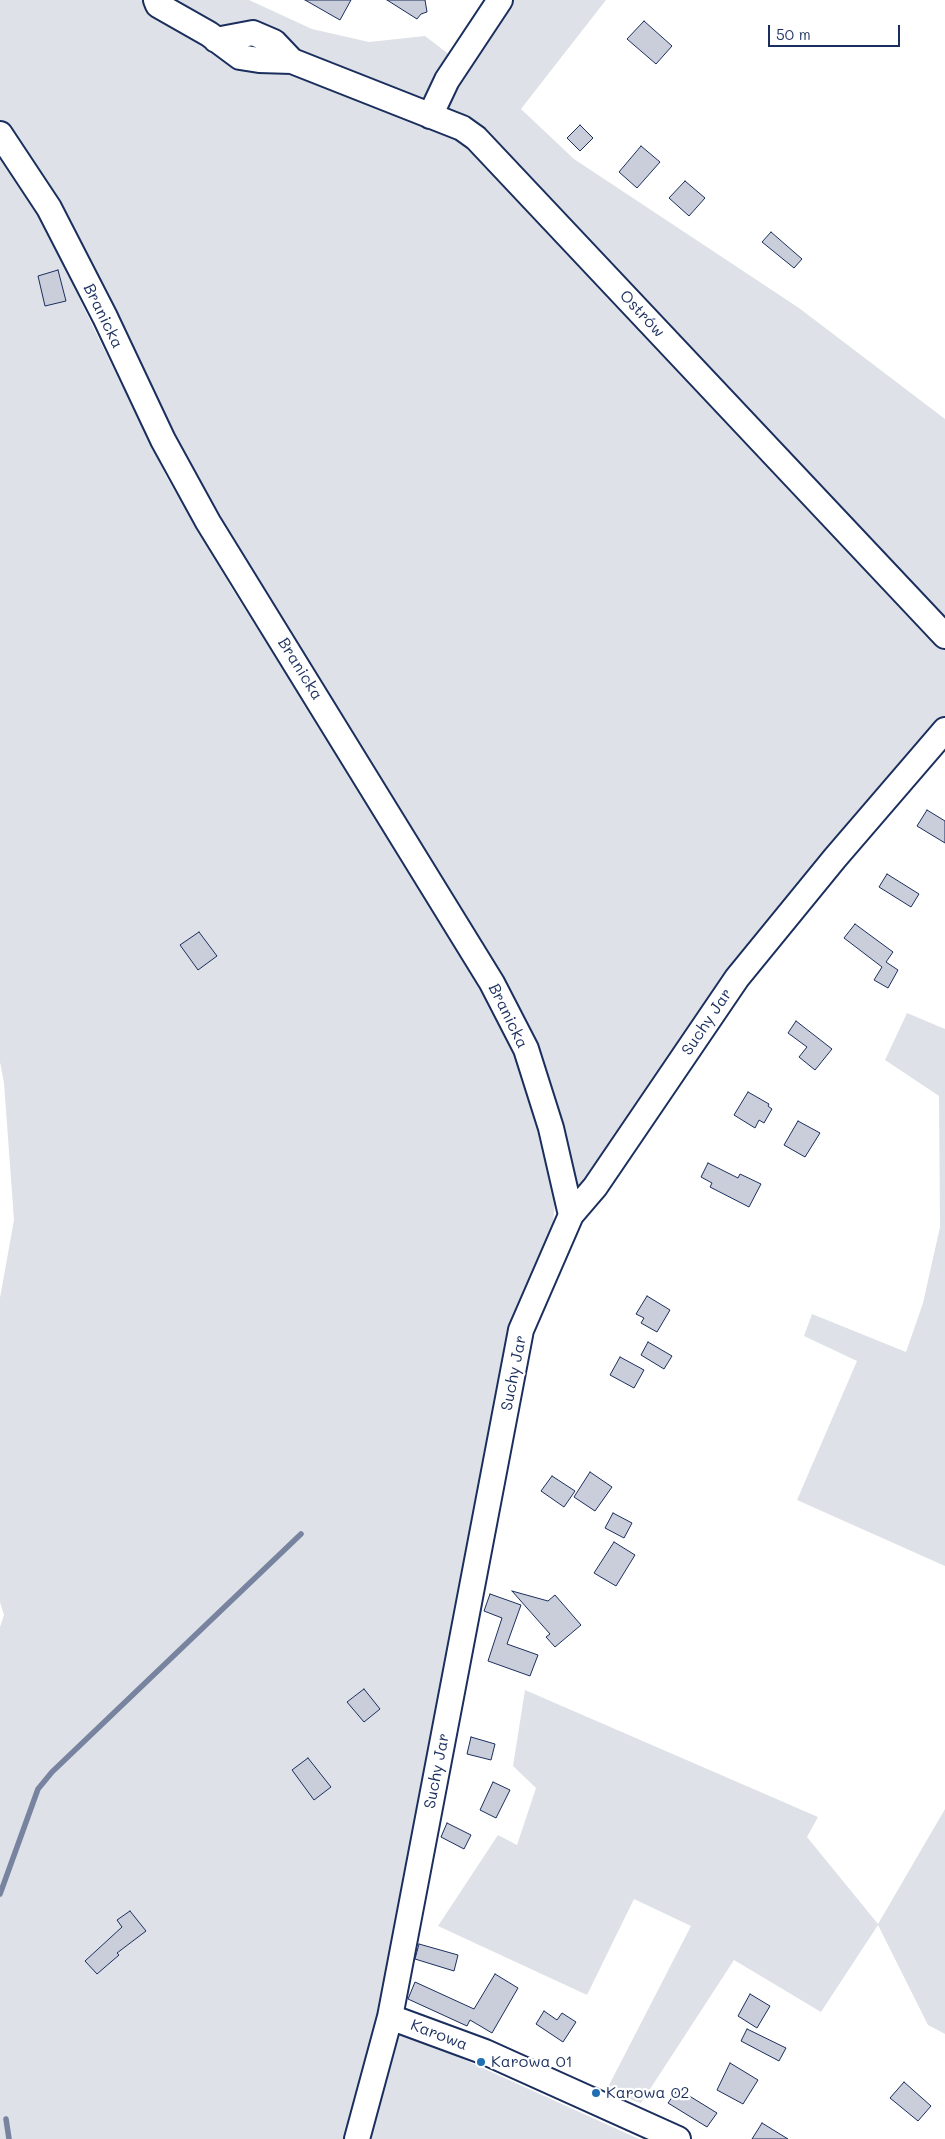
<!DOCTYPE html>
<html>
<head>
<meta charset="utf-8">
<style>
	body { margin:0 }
	#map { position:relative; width:945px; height:2139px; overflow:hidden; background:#fff; font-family:Mali,sans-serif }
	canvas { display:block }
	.scale { position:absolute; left:768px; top:25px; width:132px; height:22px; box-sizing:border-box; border:2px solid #1b2f5e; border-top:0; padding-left:6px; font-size:15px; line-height:18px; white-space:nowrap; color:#1b2f5e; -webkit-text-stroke:4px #fff; paint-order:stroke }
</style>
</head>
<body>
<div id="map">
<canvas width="945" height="2139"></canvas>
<div class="scale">50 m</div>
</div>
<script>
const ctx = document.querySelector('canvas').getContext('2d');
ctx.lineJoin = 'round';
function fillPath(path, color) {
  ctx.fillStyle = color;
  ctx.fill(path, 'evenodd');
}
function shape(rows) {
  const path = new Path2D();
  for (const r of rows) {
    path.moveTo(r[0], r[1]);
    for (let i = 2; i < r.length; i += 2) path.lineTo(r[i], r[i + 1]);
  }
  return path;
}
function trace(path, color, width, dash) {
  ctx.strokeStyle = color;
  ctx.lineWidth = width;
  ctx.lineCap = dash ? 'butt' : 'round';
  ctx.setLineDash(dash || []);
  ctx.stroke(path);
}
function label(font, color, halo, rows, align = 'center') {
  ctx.font = font + ' Mali,sans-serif';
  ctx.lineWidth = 4.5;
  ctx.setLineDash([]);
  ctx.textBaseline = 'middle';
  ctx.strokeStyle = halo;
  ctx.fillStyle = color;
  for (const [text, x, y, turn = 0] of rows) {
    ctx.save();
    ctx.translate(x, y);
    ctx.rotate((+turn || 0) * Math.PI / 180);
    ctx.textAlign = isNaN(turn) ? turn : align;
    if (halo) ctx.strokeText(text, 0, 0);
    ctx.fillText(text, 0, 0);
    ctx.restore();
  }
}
fillPath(shape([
	[0,0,148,0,300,74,456,136,480,152,945,650,945,721,579,1190,571,1178,562,1131,210,506,135,353,8,131,0,121],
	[170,0,249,0,312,29,369,42,425,36,463,65,506,0,606,0,521,109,574,159,799,308,945,419,945,624,475,127,309,63,214,32],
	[0,152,36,199,56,251,166,476,231,587,469,960,516,1052,541,1124,555,1202,551,1241,361,2085,344,2139,0,2139,0,1627,4,1615,0,1602,0,1298,14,1220,4,1083,0,1062],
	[907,1013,945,1029,945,1566,797,1500,857,1361,804,1336,812,1314,906,1352,923,1303,940,1227,939,1096,885,1060],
	[525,1690,818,1817,807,1837,878,1924,945,1809,945,2034,928,2025,878,1925,821,2012,734,1960,641,2103,606,2091,691,1926,634,1899,587,1995,438,1926,498,1835,517,1845,536,1788,513,1766],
	[399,2030,639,2139,369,2139]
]), '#dee1e7');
trace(shape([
	[0,1894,38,1789,52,1772,301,1534],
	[6,2119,9,2139]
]), '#77839f', 5.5);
const building = shape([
	[305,0,351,0,340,20,305,0],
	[387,0,425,0,427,12,421,14,417,19,387,0],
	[644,21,672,46,656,64,627,39,644,21],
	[580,125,593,138,580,151,567,138,580,125],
	[641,146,660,162,637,188,619,172,641,146],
	[685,181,705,198,689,216,669,198,685,181],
	[771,232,802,259,794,268,762,242,771,232],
	[58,270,66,301,45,306,38,276,58,270],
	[927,810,945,821,945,843,917,826,927,810],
	[887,874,919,894,911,907,879,887,887,874],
	[855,924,893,952,886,962,898,970,888,988,874,980,882,967,844,938,855,924],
	[199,932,217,956,198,970,180,945,199,932],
	[796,1021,832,1049,815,1070,799,1057,807,1047,788,1033,796,1021],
	[748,1092,769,1104,768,1106,772,1109,764,1123,759,1120,755,1128,734,1115,748,1092],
	[798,1121,820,1133,805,1157,784,1145,798,1121],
	[708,1163,738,1178,740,1174,761,1184,749,1207,710,1187,712,1183,701,1177,708,1163],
	[647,1296,670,1310,657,1332,641,1323,644,1318,636,1314,647,1296],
	[648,1342,672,1356,664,1369,641,1355,648,1342],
	[620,1357,644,1370,634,1388,610,1375,620,1357],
	[590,1472,612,1487,595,1511,574,1497,590,1472],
	[552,1476,575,1491,564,1507,541,1491,552,1476],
	[613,1513,632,1523,624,1538,605,1528,613,1513],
	[614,1542,635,1555,616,1586,594,1573,614,1542],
	[512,1591,548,1601,555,1595,581,1625,555,1647,546,1637,550,1634,512,1591],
	[490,1594,521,1605,507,1644,538,1655,530,1676,488,1661,502,1618,484,1611,490,1594],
	[364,1689,380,1709,364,1722,347,1702,364,1689],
	[471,1737,495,1744,491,1760,467,1754,471,1737],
	[308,1758,331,1787,314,1800,292,1770,308,1758],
	[493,1782,510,1790,496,1818,480,1810,493,1782],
	[447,1823,471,1835,464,1849,441,1837,447,1823],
	[130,1911,146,1931,117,1953,119,1955,97,1974,85,1961,122,1927,117,1920,130,1911],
	[419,1944,458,1955,454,1971,415,1959,419,1944],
	[495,1974,518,1988,492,2033,470,2020,467,2026,408,1999,415,1982,474,2009,495,1974],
	[750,1994,770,2006,757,2028,738,2016,750,1994],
	[544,2011,557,2020,562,2013,576,2022,563,2042,536,2024,544,2011],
	[747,2029,786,2048,779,2061,741,2041,747,2029],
	[730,2063,758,2080,743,2104,717,2090,730,2063],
	[904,2082,931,2106,918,2121,890,2098,904,2082],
	[678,2089,717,2113,707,2127,668,2103,678,2089],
	[762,2123,788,2139,752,2139,762,2123]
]);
fillPath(building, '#caceda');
trace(building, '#1b2f5e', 1);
const minor = shape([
	[156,0,158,5,209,34,240,57,259,60,292,61,462,128,476,138,945,636],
	[216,40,253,33,274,42,292,61],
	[430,116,447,80,500,0],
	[0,134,49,208,105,317,163,440,208,522,492,983,526,1049,551,1128,571,1215],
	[390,2017,485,2052,678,2139],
	[357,2139,390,2017,521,1330,571,1215,595,1187,737,978,835,858,945,730]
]);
trace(minor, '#1b2f5e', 28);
trace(minor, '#fff', 24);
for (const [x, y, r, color] of [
	[481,2062,5,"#1f6fb2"],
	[596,2093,5,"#1f6fb2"]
]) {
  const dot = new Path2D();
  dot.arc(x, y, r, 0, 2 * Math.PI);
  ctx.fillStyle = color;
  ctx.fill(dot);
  trace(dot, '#fff', 2);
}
label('16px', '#1b2f5e', '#fff', [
	["Ostrów",642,314,47],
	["Branicka",103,316,64],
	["Branicka",300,669,58],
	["Branicka",508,1016,64],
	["Suchy Jar",707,1022,-56],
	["Suchy Jar",514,1373,-79],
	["Suchy Jar",437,1771,-79],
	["Karowa",439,2035,21]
]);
label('16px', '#1b2f5e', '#fff', [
	["Karowa 01",491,2062],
	["Karowa 02",606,2093]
], 'left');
</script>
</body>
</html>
